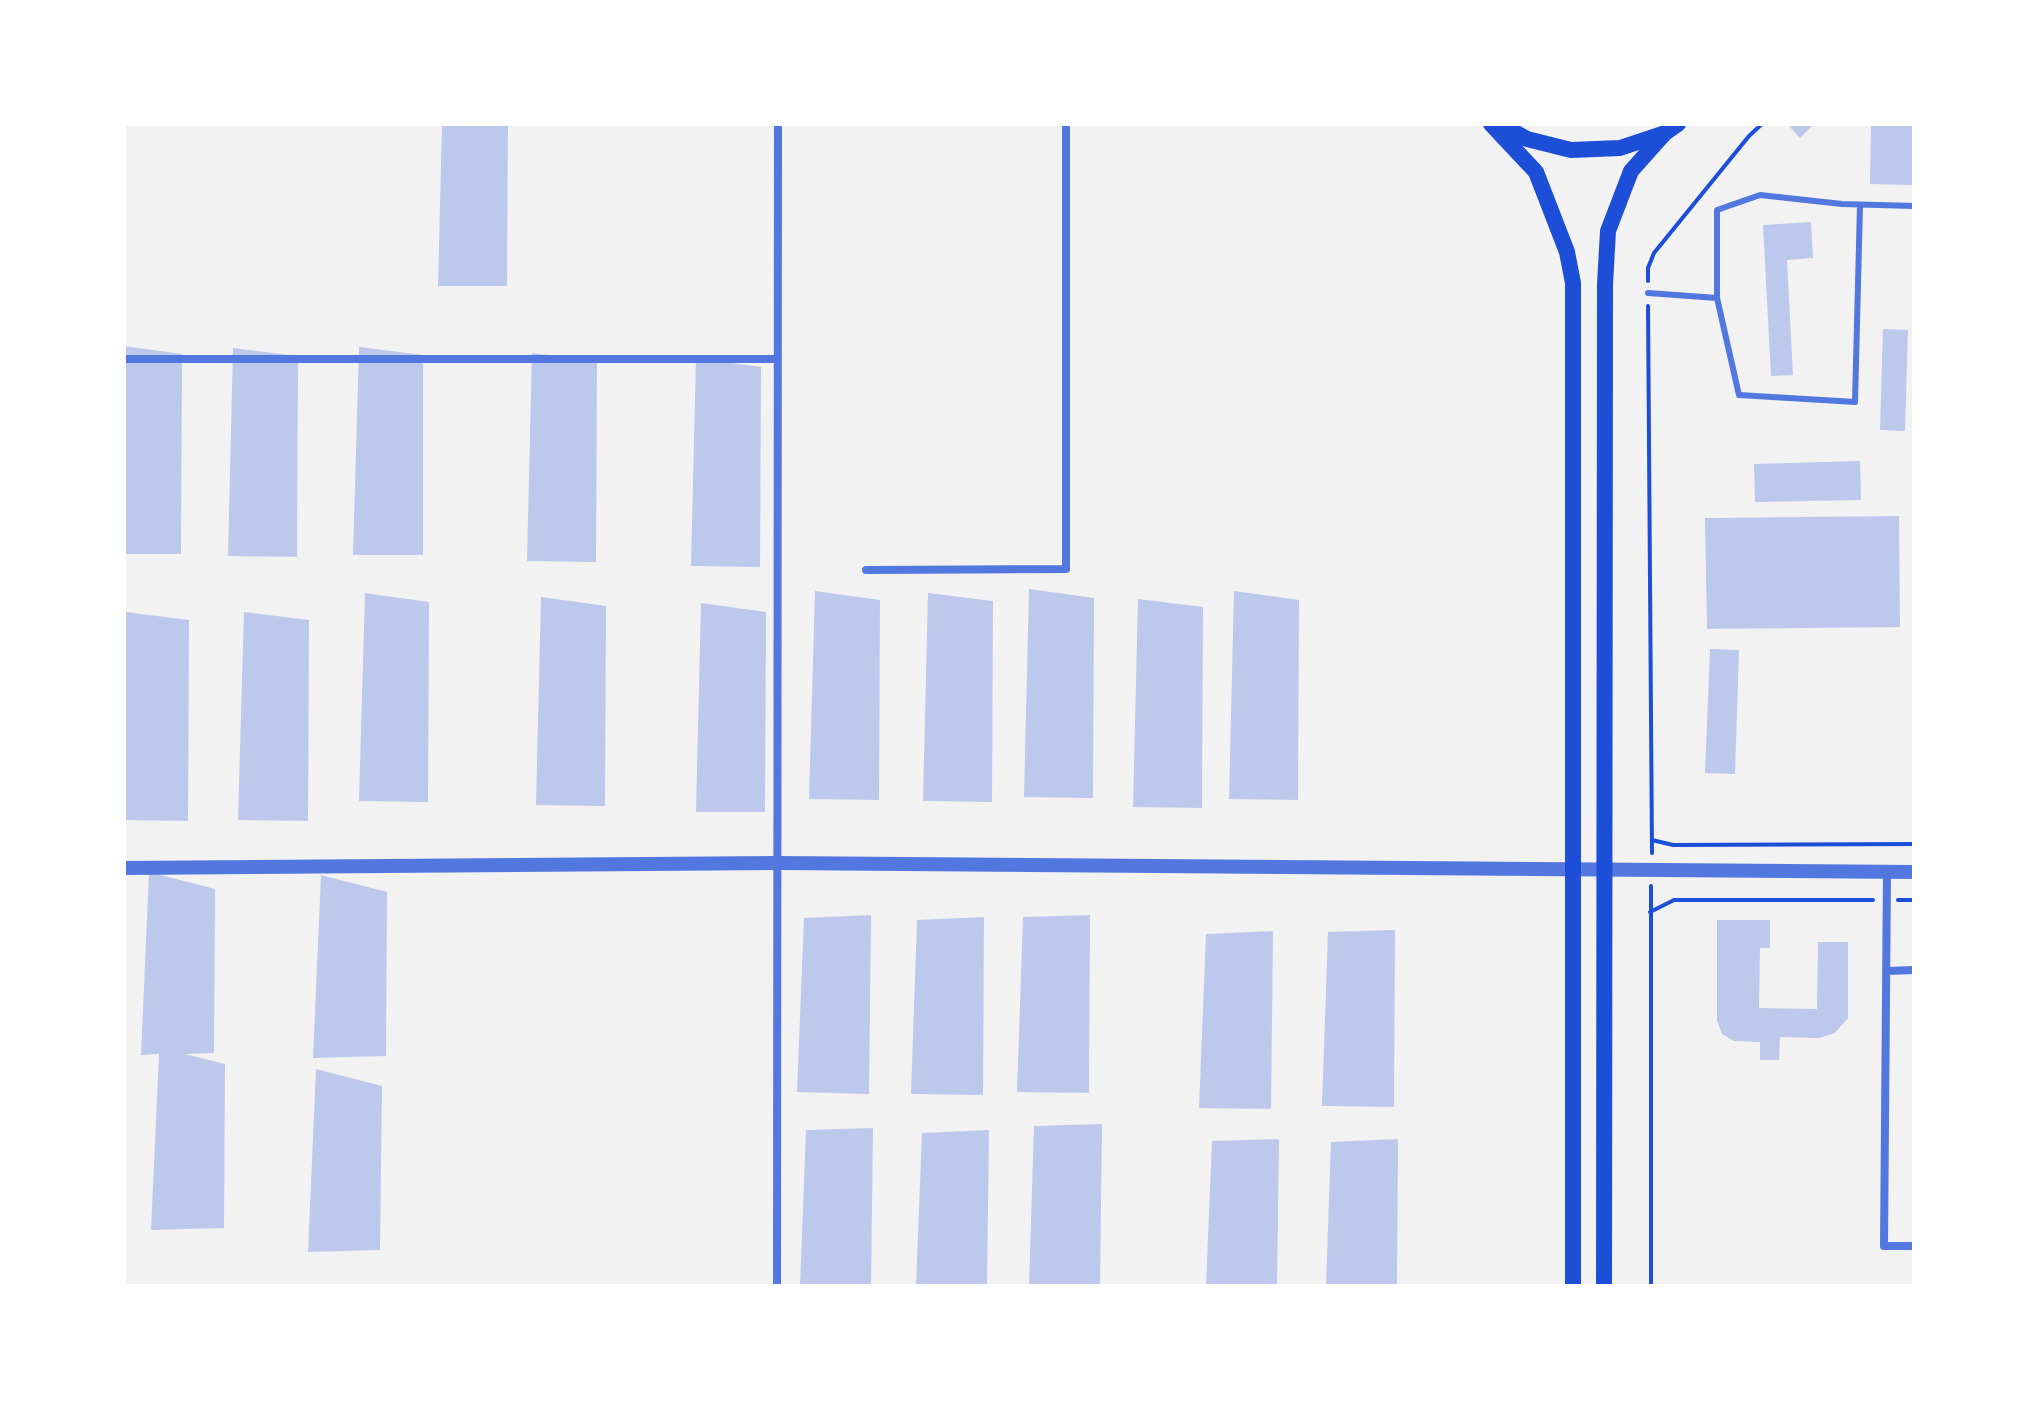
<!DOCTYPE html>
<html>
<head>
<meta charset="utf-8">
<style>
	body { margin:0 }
	#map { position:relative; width:2038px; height:1410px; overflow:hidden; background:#f2f2f2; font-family:"Source Sans 3",sans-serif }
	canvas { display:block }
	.frame { position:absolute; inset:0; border:126px solid #fff; pointer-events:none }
</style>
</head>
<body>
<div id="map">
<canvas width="2038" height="1410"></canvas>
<div class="frame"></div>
</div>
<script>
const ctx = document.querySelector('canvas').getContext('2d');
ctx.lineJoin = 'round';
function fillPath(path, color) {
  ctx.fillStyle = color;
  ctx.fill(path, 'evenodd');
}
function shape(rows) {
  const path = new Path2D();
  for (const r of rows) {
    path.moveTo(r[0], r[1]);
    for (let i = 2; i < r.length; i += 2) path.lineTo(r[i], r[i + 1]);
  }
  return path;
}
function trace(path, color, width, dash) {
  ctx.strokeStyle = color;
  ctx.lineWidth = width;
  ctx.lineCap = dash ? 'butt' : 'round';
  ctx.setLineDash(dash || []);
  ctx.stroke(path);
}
fillPath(shape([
	[442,124,508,124,507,286,438,286],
	[1787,124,1814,124,1800,138],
	[1871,124,1914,124,1914,185,1870,184],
	[1811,222,1813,258,1787,260,1793,375,1771,376,1763,225],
	[1883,329,1908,330,1905,431,1880,430],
	[124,346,182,354,181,554,124,554],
	[359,347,423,355,423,555,353,555],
	[233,348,298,356,297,557,228,556],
	[532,353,597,361,596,562,527,561],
	[696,358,761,367,760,567,691,566],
	[1860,461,1861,500,1755,502,1754,464],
	[1899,516,1900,627,1707,629,1705,518],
	[1029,589,1094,598,1093,798,1024,797],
	[815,591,880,600,879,800,809,799],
	[1234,591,1299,600,1298,800,1229,799],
	[365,593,429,602,428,802,359,801],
	[928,593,993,601,992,802,923,801],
	[541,597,606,606,605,806,536,805],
	[1138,599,1203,607,1202,808,1133,807],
	[701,603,766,612,765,812,696,812],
	[125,612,189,620,188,821,124,820],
	[244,612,309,620,308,821,238,820],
	[1710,649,1739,650,1735,774,1705,773],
	[149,872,215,889,214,1053,185,1054,225,1064,224,1228,151,1230,159,1054,141,1055],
	[321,875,387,892,386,1056,313,1058],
	[871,915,869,1094,797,1092,804,918],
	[1090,915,1089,1093,1017,1092,1023,917],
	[984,917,983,1095,911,1094,917,920],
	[1717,920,1770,920,1770,948,1760,948,1759,1008,1817,1009,1818,942,1848,942,1848,1018,1835,1033,1819,1038,1780,1037,1779,1060,1760,1060,1760,1042,1734,1041,1722,1034,1717,1021],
	[1395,930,1394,1107,1322,1106,1328,932],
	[1273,931,1271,1109,1199,1108,1206,934],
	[316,1069,382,1086,380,1250,308,1252],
	[1102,1124,1100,1286,1029,1286,1034,1126],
	[873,1128,871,1286,800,1286,806,1130],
	[989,1130,987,1286,916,1286,922,1133],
	[1279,1139,1277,1286,1206,1286,1212,1141],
	[1398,1139,1397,1286,1326,1286,1331,1142]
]), '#bdc9ec');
trace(shape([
	[1648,281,1648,268,1654,253,1749,136,1762,124],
	[1648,306,1652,853],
	[1652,840,1673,845,1914,844],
	[1651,886,1651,1286],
	[1898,900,1914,900],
	[1650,912,1674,900,1873,900]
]), '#1d4ed8', 4);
trace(shape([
	[1648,293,1717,298,1717,210,1760,195,1842,204,1914,206],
	[1717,298,1739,395,1855,402,1860,205]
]), '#5277de', 6);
trace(shape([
	[124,359,777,359],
	[866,570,1066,569,1066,124],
	[1887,871,1884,1246,1914,1246],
	[1886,971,1914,970],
	[777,1286,778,124]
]), '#5277de', 8);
trace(shape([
	[124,868,777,863,1914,872]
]), '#5277de', 14);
trace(shape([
	[1491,124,1536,172,1567,252,1573,283,1573,1286],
	[1500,124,1527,139,1571,150,1620,148,1665,133,1678,124],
	[1604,1286,1605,284,1608,231,1631,171,1665,133]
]), '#1d4ed8', 16);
</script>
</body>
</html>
